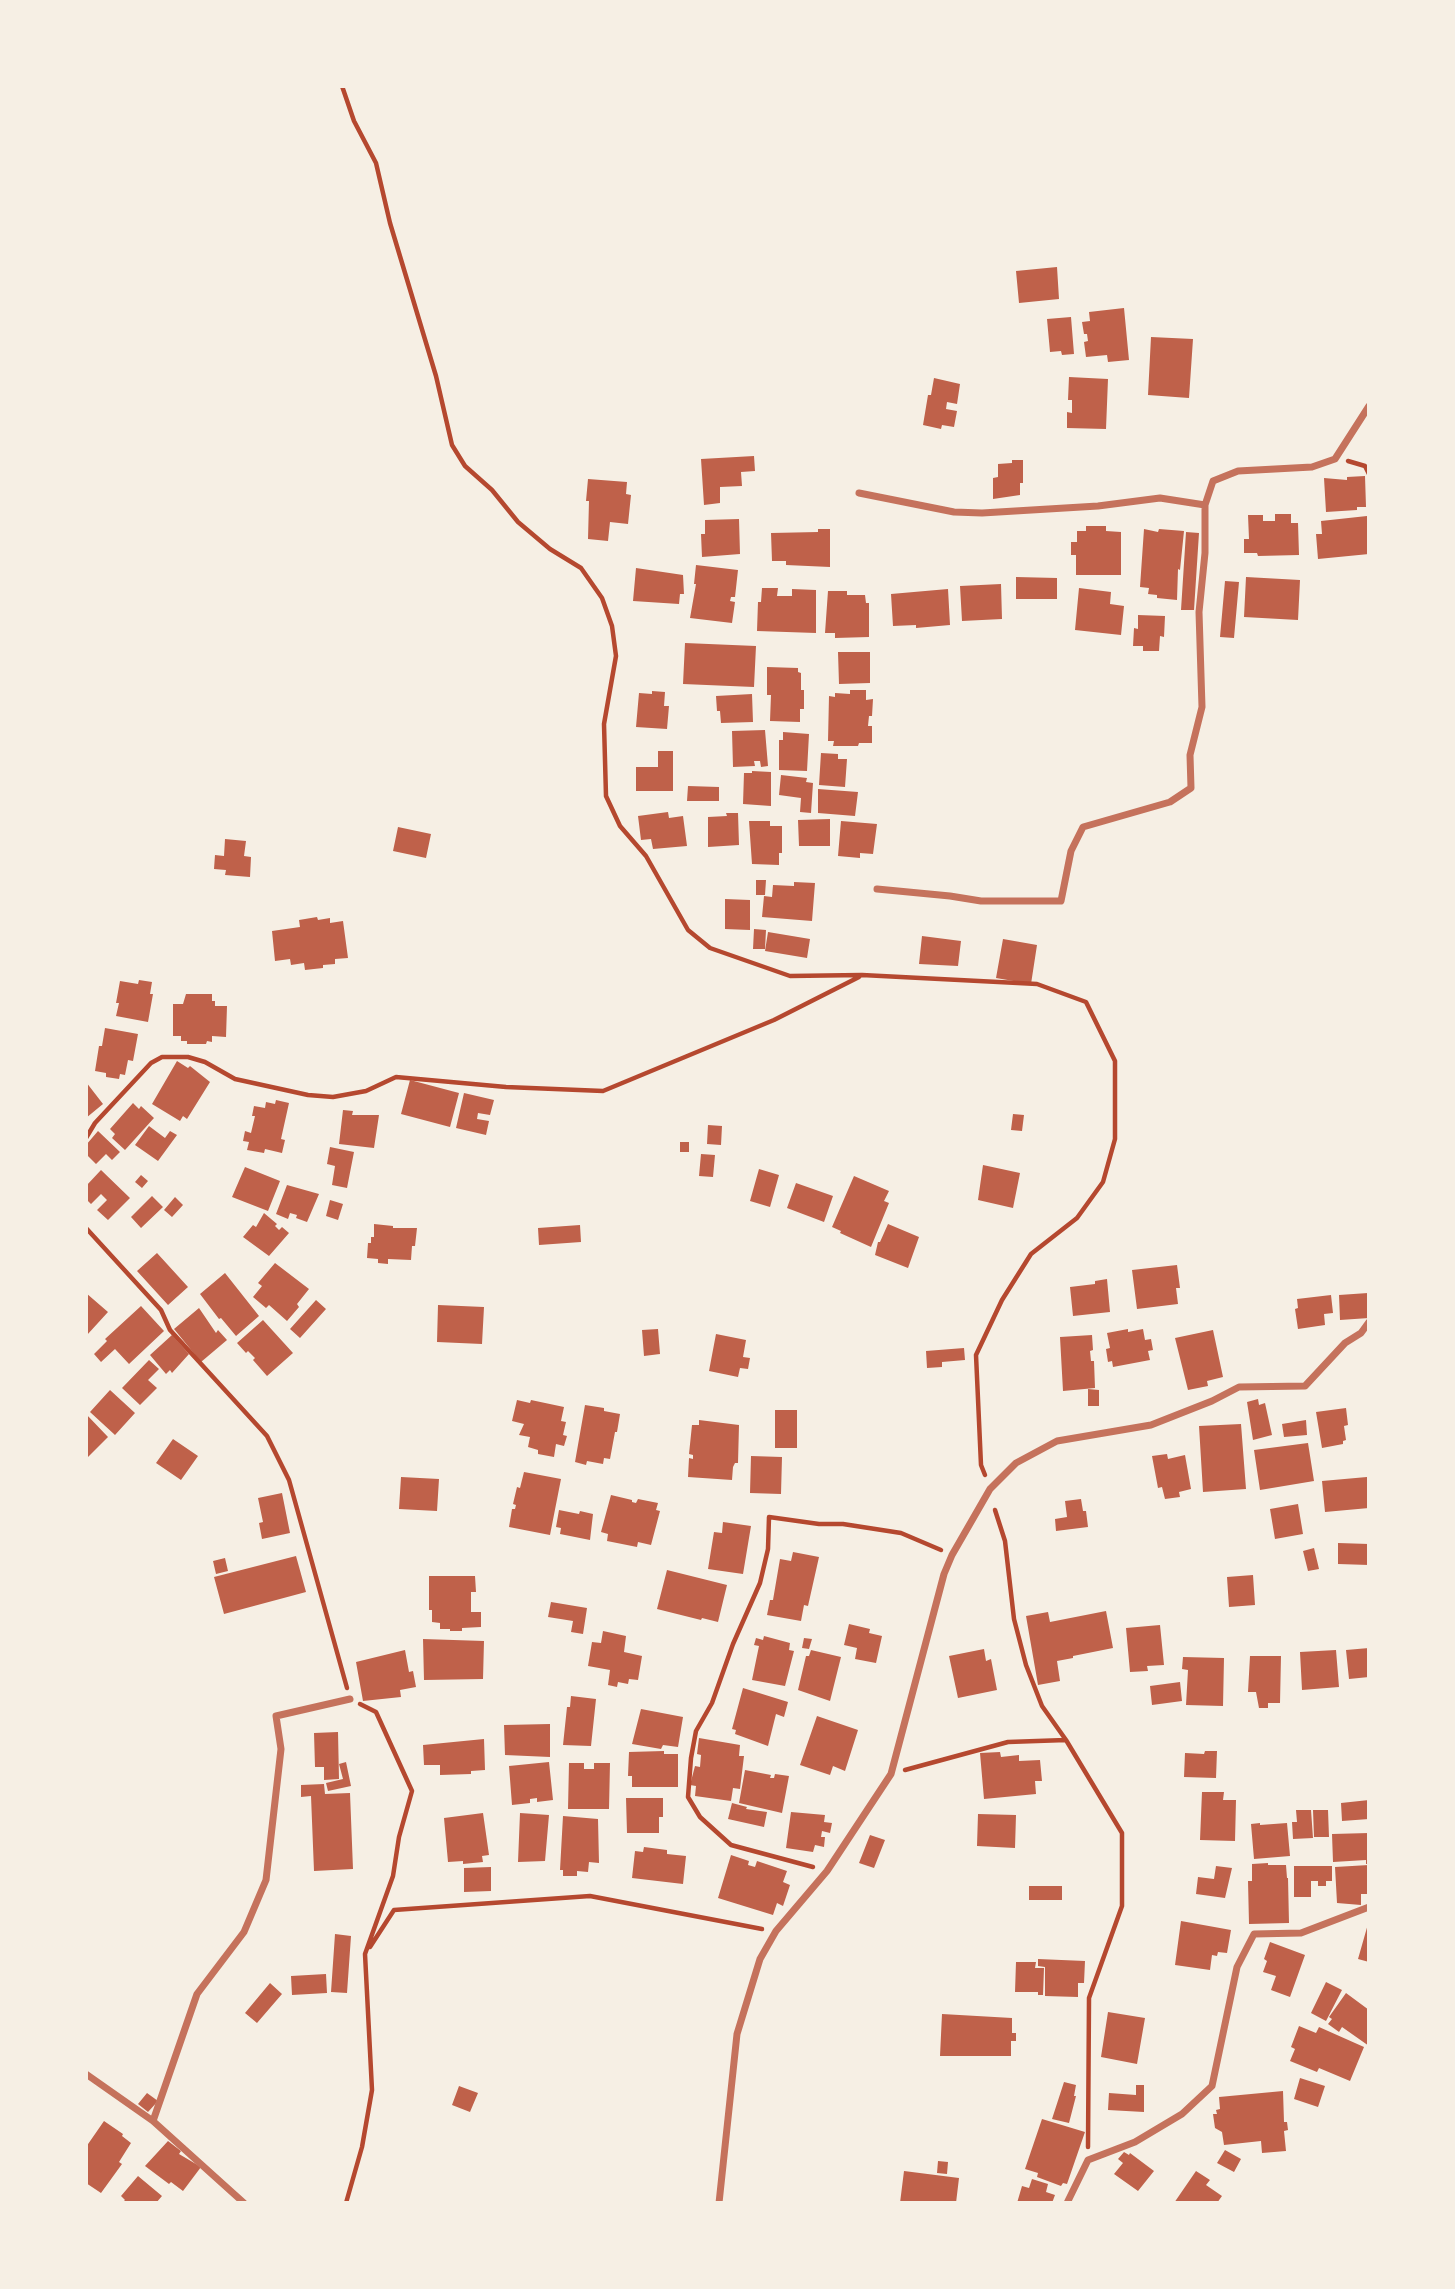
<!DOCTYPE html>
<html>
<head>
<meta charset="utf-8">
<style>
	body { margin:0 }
	#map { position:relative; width:1455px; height:2289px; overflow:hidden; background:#f6efe4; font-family:Georgia,serif }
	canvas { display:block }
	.frame { position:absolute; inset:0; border:88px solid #f6efe4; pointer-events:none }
</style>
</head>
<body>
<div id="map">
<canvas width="1455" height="2289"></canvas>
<div class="frame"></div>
</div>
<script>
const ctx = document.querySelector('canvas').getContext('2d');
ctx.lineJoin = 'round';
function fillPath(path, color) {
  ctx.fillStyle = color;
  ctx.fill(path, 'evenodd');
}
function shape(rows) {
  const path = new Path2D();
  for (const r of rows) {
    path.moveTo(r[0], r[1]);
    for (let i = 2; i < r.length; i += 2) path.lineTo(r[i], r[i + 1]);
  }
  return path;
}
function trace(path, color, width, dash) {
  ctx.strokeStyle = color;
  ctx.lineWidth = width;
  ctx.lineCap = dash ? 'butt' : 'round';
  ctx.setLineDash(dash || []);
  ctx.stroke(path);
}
fillPath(shape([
	[1057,267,1059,299,1019,303,1016,271],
	[1124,308,1129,360,1108,362,1107,355,1086,357,1084,342,1088,341,1087,334,1084,334,1082,322,1090,321,1089,312],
	[1071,317,1074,354,1062,355,1061,351,1050,352,1047,319],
	[1151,337,1193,339,1189,398,1148,395],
	[1069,377,1108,379,1106,429,1067,428,1067,412,1072,413,1072,400,1068,400],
	[934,378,960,384,957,404,947,402,946,409,957,411,954,427,942,425,941,429,923,425,928,395,931,395],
	[754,456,755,471,741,472,742,486,720,487,720,503,704,505,701,459],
	[1012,460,1023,460,1023,483,1020,483,1020,495,993,499,993,478,998,477,998,464,1012,463],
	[1365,476,1366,507,1357,507,1357,510,1326,512,1324,478,1347,480,1347,477],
	[588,479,627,482,626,494,631,495,628,524,610,522,608,541,588,539,589,501,586,501],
	[1275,514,1291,514,1291,523,1298,523,1299,555,1258,556,1257,553,1244,553,1244,539,1249,539,1248,515,1263,515,1263,521,1275,521],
	[1367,516,1369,554,1318,559,1316,534,1322,534,1321,521],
	[739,519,740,554,702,557,701,534,705,534,705,520],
	[1086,526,1106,526,1106,531,1121,532,1121,575,1076,575,1076,555,1071,555,1071,542,1077,542,1077,531,1086,531],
	[818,529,830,529,830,567,786,565,786,561,772,561,771,533,818,532],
	[1144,529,1158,532,1159,529,1184,531,1180,570,1178,569,1177,600,1157,598,1157,595,1148,594,1149,588,1140,587],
	[1186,532,1199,533,1194,610,1181,610],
	[696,565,738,570,735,597,731,597,730,601,735,602,732,623,690,618,696,584,694,584],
	[636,568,683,575,684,594,680,594,679,604,633,601],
	[1016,577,1057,578,1057,599,1016,599],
	[1246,577,1300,580,1298,620,1244,617],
	[1225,581,1239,582,1234,638,1220,637],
	[1001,584,1002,619,962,621,960,586],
	[762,588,778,588,777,596,792,596,792,589,816,590,816,633,757,631,758,602,761,602],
	[1079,588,1111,592,1110,604,1124,606,1121,635,1075,630],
	[948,589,950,625,916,628,916,625,893,626,891,594],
	[828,591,847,591,847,595,865,595,866,603,869,603,869,637,835,638,835,633,825,633],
	[1138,615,1165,616,1164,637,1160,636,1159,651,1143,651,1143,646,1133,646,1134,628,1138,629],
	[685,643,756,646,754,687,683,684],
	[838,652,870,652,870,683,839,684],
	[767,667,798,668,798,672,801,673,801,690,804,690,804,709,800,709,800,722,770,721,771,695,767,695],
	[850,690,866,690,866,700,873,699,872,716,869,716,868,726,872,726,872,743,859,743,858,746,833,746,834,741,828,741,829,696,835,697,835,693,850,694],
	[652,691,665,692,664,706,669,706,667,729,636,727,639,693,652,694],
	[752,694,753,722,721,723,720,711,717,711,716,696],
	[765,730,768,766,761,767,760,761,754,761,755,766,733,767,732,731],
	[783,732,809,734,807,771,779,770,779,740,783,740],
	[658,751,673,751,673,791,636,791,636,767,658,767],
	[821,753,838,754,838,759,847,759,845,787,819,785],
	[752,771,771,772,771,806,743,804,744,773,752,773],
	[781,775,807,778,806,782,813,783,811,813,800,812,801,798,779,795],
	[688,786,719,787,719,801,687,801],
	[818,789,858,792,855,816,818,813],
	[668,812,669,818,683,816,687,846,653,849,651,839,641,840,638,816],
	[726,813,738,813,739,845,708,847,708,817,727,816],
	[830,819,830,846,799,846,798,820],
	[749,821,770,821,770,826,782,826,782,853,779,853,779,865,752,864],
	[841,821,877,824,873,854,860,853,860,858,838,856],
	[398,827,431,834,426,858,393,851],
	[225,839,246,841,244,856,251,857,250,877,225,875,226,870,214,869,215,855,224,856],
	[756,880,766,880,765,895,756,895],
	[794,882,815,883,812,921,762,917,764,896,772,897,773,885,794,886],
	[725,899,750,900,750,930,725,929],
	[317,917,318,920,330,918,330,923,343,921,348,958,335,959,335,964,323,965,323,968,305,970,304,963,291,965,290,959,275,961,272,931,300,927,299,920],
	[754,929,766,930,765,949,753,949],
	[768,932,810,939,807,958,765,951],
	[922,936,961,941,958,966,919,964],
	[1003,939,1037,945,1031,984,996,978],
	[139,980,152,982,150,994,153,994,148,1022,116,1016,119,1003,116,1003,120,981,138,984],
	[186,994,212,994,212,1001,215,1001,215,1006,227,1006,226,1037,212,1036,212,1042,207,1041,206,1044,187,1044,187,1041,181,1041,181,1036,173,1036,173,1004,183,1004],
	[105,1028,138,1034,133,1061,128,1060,125,1075,120,1074,119,1079,106,1077,106,1073,95,1071,99,1046,102,1046],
	[177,1061,188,1068,190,1066,210,1082,187,1119,183,1116,180,1121,152,1104],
	[410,1080,459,1093,450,1127,401,1114],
	[86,1082,103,1104,86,1118],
	[464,1093,494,1100,490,1115,478,1113,477,1119,489,1121,486,1135,456,1128],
	[276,1100,289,1103,281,1139,285,1140,282,1153,265,1149,264,1153,247,1150,249,1142,243,1141,245,1131,251,1133,255,1116,252,1116,254,1106,265,1108,266,1102,275,1104],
	[133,1103,139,1109,141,1106,154,1118,125,1150,112,1138,115,1134,110,1129],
	[343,1110,353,1111,352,1115,379,1115,374,1148,339,1144],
	[1013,1114,1024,1115,1022,1131,1011,1130],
	[708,1125,722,1126,721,1145,707,1144],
	[149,1126,165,1138,170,1131,177,1135,158,1161,135,1145],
	[98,1131,120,1152,112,1160,106,1154,96,1164,86,1154,86,1145],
	[680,1142,689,1142,689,1152,680,1152],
	[330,1147,354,1152,347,1188,332,1185,335,1166,327,1164],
	[701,1154,715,1155,713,1177,699,1176],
	[983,1165,1020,1173,1013,1208,978,1200],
	[245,1167,280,1181,268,1211,232,1197],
	[759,1169,779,1175,770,1207,750,1201],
	[101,1170,130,1198,108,1220,97,1210,107,1200,101,1194,91,1204,86,1199,86,1186],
	[141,1175,148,1181,142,1188,135,1182],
	[854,1176,889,1191,884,1201,889,1203,871,1247,840,1233,841,1231,832,1227],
	[796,1183,833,1196,824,1222,787,1208],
	[287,1185,319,1194,307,1222,296,1218,297,1215,290,1213,288,1219,276,1214],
	[152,1196,163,1207,141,1228,131,1217],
	[175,1197,183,1205,172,1217,164,1210],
	[330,1200,343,1204,338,1220,326,1216],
	[264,1213,277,1224,275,1226,279,1230,282,1227,289,1233,269,1256,243,1237,253,1225,256,1227],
	[374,1224,393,1226,393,1228,417,1228,415,1246,412,1246,411,1260,388,1259,388,1264,378,1263,378,1259,367,1258,368,1243,371,1243,371,1237,374,1237],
	[888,1224,919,1237,908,1268,875,1255,878,1242,880,1242],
	[580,1225,581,1242,539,1245,538,1228],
	[157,1253,188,1287,168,1305,137,1271],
	[275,1263,309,1289,297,1304,299,1307,287,1321,269,1305,266,1308,253,1297,262,1286,258,1283],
	[1177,1265,1180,1288,1176,1288,1178,1304,1137,1309,1132,1270],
	[225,1273,259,1316,236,1336,221,1318,219,1319,200,1294],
	[1107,1279,1110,1312,1073,1316,1070,1287,1095,1284,1095,1281],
	[86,1293,108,1312,87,1335,86,1333],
	[1368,1293,1369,1318,1340,1320,1339,1295],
	[1331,1295,1333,1313,1324,1314,1325,1325,1298,1329,1295,1309,1298,1308,1297,1299],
	[316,1300,326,1309,300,1338,290,1329],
	[438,1305,484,1307,482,1344,437,1342],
	[141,1306,164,1331,129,1364,115,1349,101,1362,94,1354,107,1341,105,1339],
	[199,1308,216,1333,218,1330,227,1340,201,1362,174,1329],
	[263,1320,293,1353,267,1376,253,1360,255,1358,248,1351,246,1353,237,1343],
	[658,1329,660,1354,644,1356,642,1330],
	[1128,1329,1128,1332,1143,1329,1145,1340,1151,1339,1153,1350,1148,1351,1150,1360,1113,1367,1112,1361,1108,1362,1106,1349,1110,1348,1107,1333],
	[1213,1330,1223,1377,1207,1381,1208,1386,1188,1390,1175,1338],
	[716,1334,746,1340,743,1357,750,1358,748,1369,740,1368,738,1377,709,1371],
	[172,1335,189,1354,172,1373,170,1370,166,1374,150,1355],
	[1092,1335,1093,1350,1090,1351,1091,1361,1094,1361,1095,1388,1063,1391,1060,1337],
	[964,1348,965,1360,942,1362,942,1367,927,1368,926,1351],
	[149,1360,159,1369,148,1380,157,1388,140,1405,122,1388],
	[1088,1389,1099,1390,1099,1406,1088,1406],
	[110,1390,135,1413,115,1435,90,1412],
	[1258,1399,1259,1405,1265,1403,1272,1435,1253,1440,1247,1402],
	[517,1400,530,1403,531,1400,564,1407,561,1421,566,1422,563,1435,567,1436,564,1446,556,1444,554,1457,538,1454,538,1450,528,1447,530,1437,519,1435,524,1424,512,1421],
	[585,1405,604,1408,604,1411,620,1414,617,1432,615,1432,610,1459,604,1458,603,1464,587,1461,586,1465,575,1462],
	[1346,1408,1348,1425,1344,1426,1346,1440,1343,1441,1343,1444,1322,1448,1316,1412],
	[775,1410,797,1410,797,1448,775,1448],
	[86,1414,108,1437,86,1459],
	[699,1420,739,1425,738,1463,735,1463,733,1467,732,1480,688,1477,689,1458,693,1459,693,1455,689,1454,692,1425,699,1425],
	[1306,1420,1307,1435,1284,1437,1282,1424],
	[1241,1424,1246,1489,1203,1492,1199,1426],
	[173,1439,198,1456,181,1480,156,1463],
	[1308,1443,1314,1481,1260,1490,1254,1450],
	[1167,1454,1168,1459,1185,1455,1191,1489,1179,1492,1180,1497,1165,1499,1162,1487,1158,1488,1152,1456],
	[751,1456,782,1457,781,1494,750,1493],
	[524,1472,561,1479,550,1535,509,1527,512,1509,515,1509,516,1505,513,1504,517,1487,520,1488],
	[401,1477,439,1479,437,1511,399,1509],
	[1367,1477,1369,1508,1325,1512,1322,1481],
	[282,1493,290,1533,262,1539,259,1523,263,1522,258,1498],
	[611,1495,632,1500,632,1502,636,1503,638,1499,658,1503,656,1510,660,1511,651,1545,638,1542,637,1547,607,1541,608,1534,601,1532],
	[1081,1499,1083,1511,1086,1511,1088,1527,1056,1531,1055,1519,1067,1517,1065,1501],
	[1298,1504,1303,1534,1275,1539,1270,1509],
	[559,1510,579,1514,580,1511,593,1514,590,1540,560,1534,561,1528,556,1527],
	[723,1522,751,1526,743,1574,708,1569,714,1532,722,1533],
	[1338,1543,1369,1544,1369,1565,1338,1564],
	[1314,1548,1319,1569,1308,1571,1303,1551],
	[793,1552,819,1557,808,1606,804,1605,801,1621,767,1615,770,1600,773,1600,780,1559,791,1561],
	[296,1556,306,1592,224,1614,214,1577],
	[225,1558,228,1571,216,1574,213,1561],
	[667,1570,727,1585,718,1622,702,1618,701,1620,657,1609],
	[1253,1575,1255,1605,1229,1607,1227,1577],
	[429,1576,475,1576,476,1592,471,1592,471,1612,481,1612,481,1627,462,1628,462,1631,450,1631,450,1629,440,1629,440,1623,432,1622,432,1610,429,1610],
	[551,1602,587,1608,583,1634,571,1632,573,1621,548,1617],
	[1106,1611,1113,1648,1073,1656,1073,1658,1057,1661,1060,1681,1038,1685,1026,1616,1048,1612,1050,1622],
	[849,1624,870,1629,869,1633,882,1636,876,1663,855,1659,857,1648,844,1645],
	[1160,1625,1164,1665,1147,1666,1148,1671,1130,1672,1126,1628],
	[603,1631,626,1636,624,1652,642,1656,638,1680,629,1679,628,1684,618,1682,617,1687,608,1685,610,1670,588,1666,592,1642,601,1643],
	[764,1636,790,1643,789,1650,794,1651,785,1686,752,1680,759,1646,754,1645,756,1638,763,1640],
	[804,1638,812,1639,809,1649,802,1648],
	[423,1639,484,1641,483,1679,424,1680],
	[1369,1648,1369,1677,1349,1679,1346,1650],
	[984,1649,986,1661,991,1659,997,1690,958,1698,949,1656],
	[405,1650,409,1672,413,1671,416,1687,400,1690,401,1697,363,1701,356,1662],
	[811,1650,841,1657,830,1701,798,1690,806,1656,809,1656],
	[1336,1650,1339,1687,1302,1690,1300,1652],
	[1250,1656,1281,1656,1280,1703,1268,1703,1268,1708,1259,1708,1256,1692,1248,1692],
	[1183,1657,1224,1658,1223,1706,1186,1705,1188,1670,1182,1669],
	[1180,1682,1182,1701,1152,1705,1150,1686],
	[743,1688,788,1702,784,1717,776,1714,768,1746,735,1734,736,1730,732,1729],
	[571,1696,596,1699,591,1746,563,1745,567,1707,570,1707],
	[641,1709,683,1717,678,1747,663,1745,661,1749,632,1744],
	[817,1716,858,1730,845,1771,833,1766,830,1775,800,1765],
	[550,1724,550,1757,505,1755,504,1725],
	[338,1732,339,1779,324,1780,324,1767,315,1767,314,1733],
	[699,1738,740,1745,739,1756,744,1756,740,1789,733,1788,731,1801,695,1796,696,1786,690,1785,695,1766,700,1767,701,1755,697,1754],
	[484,1739,485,1770,471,1771,471,1774,440,1775,440,1765,424,1765,423,1745],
	[664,1751,664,1754,678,1754,678,1787,632,1787,632,1776,628,1776,629,1752],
	[1205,1751,1217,1751,1216,1778,1184,1777,1185,1753,1204,1754],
	[1000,1752,1001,1757,1019,1755,1019,1761,1040,1760,1042,1781,1035,1781,1036,1794,984,1799,980,1753],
	[346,1762,351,1786,328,1791,326,1783,343,1779,339,1764],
	[549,1762,553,1800,537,1802,537,1798,530,1799,530,1803,512,1805,509,1766],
	[569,1763,584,1763,584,1769,594,1769,594,1763,610,1763,609,1809,568,1809],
	[745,1770,771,1775,770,1778,774,1778,775,1774,789,1776,782,1813,739,1803],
	[324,1784,325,1794,350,1793,353,1869,314,1871,311,1796,301,1797,301,1785],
	[1202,1792,1224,1792,1223,1800,1236,1800,1235,1841,1200,1840],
	[626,1798,663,1798,663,1817,659,1817,659,1833,627,1833],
	[1369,1800,1369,1819,1342,1821,1341,1803],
	[732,1803,747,1807,746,1809,767,1812,764,1827,728,1819],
	[1296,1810,1311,1810,1313,1838,1293,1839,1292,1822,1297,1822],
	[1313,1810,1328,1810,1329,1837,1314,1837],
	[791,1812,825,1815,824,1822,832,1823,830,1833,822,1831,821,1837,825,1837,824,1847,815,1845,813,1852,786,1848],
	[483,1813,489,1855,482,1856,483,1862,463,1864,463,1861,448,1862,444,1818],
	[520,1813,549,1815,545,1861,518,1862],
	[978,1814,1016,1815,1015,1848,977,1846],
	[563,1816,598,1819,599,1863,589,1862,588,1872,577,1871,577,1876,563,1876,563,1870,560,1870],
	[1260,1823,1260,1825,1287,1823,1290,1856,1254,1859,1251,1824],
	[1369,1833,1369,1864,1366,1864,1366,1860,1333,1862,1332,1834],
	[870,1835,885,1840,874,1868,859,1863],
	[644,1847,667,1850,667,1854,686,1856,683,1884,632,1878,635,1851,643,1852],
	[731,1855,749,1861,748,1865,755,1867,757,1861,787,1871,783,1882,790,1885,783,1906,777,1903,773,1915,718,1898],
	[1268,1863,1268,1865,1286,1865,1287,1878,1288,1878,1289,1923,1249,1924,1248,1881,1252,1881,1252,1864],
	[1369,1865,1369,1894,1361,1894,1361,1905,1337,1903,1335,1867],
	[1216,1866,1232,1868,1225,1898,1196,1894,1198,1877,1214,1879],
	[1294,1866,1332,1866,1332,1881,1326,1881,1326,1886,1318,1886,1318,1881,1311,1881,1311,1897,1294,1897],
	[491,1867,491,1891,464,1892,464,1868],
	[1029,1886,1062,1886,1062,1900,1029,1900],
	[1181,1921,1231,1930,1227,1953,1218,1952,1217,1956,1212,1955,1210,1970,1175,1965],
	[1368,1924,1369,1924,1369,1962,1358,1959],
	[335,1934,351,1936,347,1993,331,1992],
	[1270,1942,1305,1955,1290,1997,1271,1990,1276,1976,1263,1972,1267,1961,1264,1959],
	[1038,1959,1085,1961,1084,1983,1078,1983,1078,1997,1045,1996,1045,1967,1038,1966],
	[1016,1962,1036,1962,1035,1968,1044,1968,1043,1995,1038,1995,1038,1992,1015,1992],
	[326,1974,327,1993,292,1995,291,1976],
	[1326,1982,1342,1990,1326,2021,1311,2013],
	[270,1983,282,1994,257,2023,245,2013],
	[1346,1993,1369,2010,1369,2046,1342,2027,1339,2032,1328,2024,1332,2019,1329,2017],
	[1108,2012,1145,2018,1137,2064,1101,2057],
	[942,2014,1012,2018,1012,2033,1016,2033,1016,2041,1011,2041,1011,2056,940,2056],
	[1299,2026,1316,2033,1319,2027,1364,2047,1350,2081,1319,2068,1317,2072,1290,2061,1295,2049,1291,2047],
	[1300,2078,1325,2086,1318,2107,1294,2099],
	[1064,2082,1076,2085,1074,2096,1076,2096,1069,2123,1052,2119],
	[1136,2085,1144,2085,1144,2112,1108,2110,1109,2093,1136,2095],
	[459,2086,478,2093,470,2112,452,2105],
	[1283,2091,1284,2122,1287,2122,1288,2130,1284,2131,1286,2151,1262,2153,1261,2141,1224,2145,1222,2132,1215,2128,1213,2114,1217,2114,1216,2110,1220,2109,1219,2097],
	[147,2093,158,2101,148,2112,138,2104],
	[1042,2119,1085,2132,1067,2184,1063,2183,1061,2186,1037,2177,1038,2173,1025,2169],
	[104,2121,123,2134,122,2136,131,2143,119,2162,122,2164,101,2193,86,2183,86,2147],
	[168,2141,181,2151,179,2154,201,2167,183,2191,171,2182,169,2184,145,2166],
	[1225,2150,1241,2159,1234,2172,1217,2163],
	[1124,2152,1129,2155,1130,2153,1154,2171,1138,2191,1114,2174,1123,2163,1118,2159],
	[938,2161,948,2162,947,2174,937,2173],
	[904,2171,959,2178,956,2203,900,2203],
	[1196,2171,1210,2180,1206,2185,1222,2196,1217,2203,1174,2203],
	[138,2176,162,2196,156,2203,122,2203,125,2200,121,2196],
	[1032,2179,1048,2184,1046,2192,1055,2195,1052,2203,1017,2203,1022,2186,1029,2188]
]), '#bf614a');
trace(shape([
	[342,86,354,121,376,163,390,223,436,376,452,445,465,466,492,490,518,522,550,549,581,568,602,598,612,626,616,656,604,724,606,796,620,826,646,856,688,930,710,948,790,976,862,975,1037,984,1086,1002,1115,1061,1115,1139,1103,1182,1077,1218,1031,1254,1002,1300,976,1355,981,1465,985,1475],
	[1348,461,1365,466,1369,474],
	[86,1138,95,1123,151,1063,162,1057,188,1057,205,1062,235,1079,308,1095,333,1097,366,1091,396,1077,506,1087,603,1091,774,1020,859,977],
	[86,1228,161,1310,170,1330,267,1436,289,1480,347,1688],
	[995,1510,1005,1541,1014,1619,1026,1665,1042,1706,1066,1740],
	[905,1770,1008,1742,1066,1740,1122,1833,1122,1906,1089,1998,1088,2147],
	[813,1867,731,1845,700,1817,688,1797,691,1758,696,1731,712,1703,733,1644,760,1583,768,1549,769,1517,819,1524,843,1524,901,1533,941,1550],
	[370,1947,394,1910,590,1896,762,1929],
	[346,2203,362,2147,372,2090,365,1954,393,1876,399,1837,412,1791,376,1712,360,1704]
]), '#b5482f', 4.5);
trace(shape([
	[859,493,954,512,982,513,1098,506,1160,498,1205,505],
	[877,889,950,896,981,901,1061,901,1071,851,1083,827,1170,802,1191,788,1190,755,1202,707,1199,612,1205,553,1205,505,1213,481,1238,471,1312,467,1335,459,1369,406],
	[86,2074,153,2121],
	[244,2203,153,2121,197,1994,244,1932,266,1880,281,1749,276,1716,350,1699],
	[719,2203,737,2034,760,1959,776,1931,827,1871,891,1774,944,1574,952,1555,990,1489,1016,1463,1057,1441,1151,1425,1212,1401,1239,1387,1305,1386,1345,1343,1361,1333,1369,1322],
	[1067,2203,1088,2160,1135,2142,1182,2114,1212,2086,1237,1967,1254,1934,1301,1933,1369,1907]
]), '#c5725c', 7);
</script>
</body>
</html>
